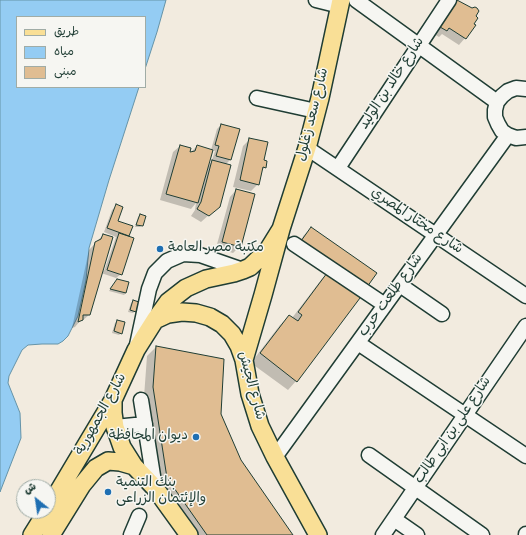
<!DOCTYPE html>
<html>
<head>
<meta charset="utf-8">
<style>
	body { margin:0 }
	#map { position:relative; width:526px; height:535px; overflow:hidden; background:#f2ebdf; font-family:Dekko,"Playpen Sans Arabic",sans-serif }
	canvas { display:block }
	.legend { position:absolute; left:16px; top:16px; width:130px; height:72px; box-sizing:border-box; background:#f6f6f2; border:1px solid #a0aca6; margin:0; padding:5px 7px; list-style:none; font-size:12px; color:#1f3d34 }
	.legend li { display:flex; align-items:center; gap:8px; height:20px }
	.legend b { width:20px; border:1px solid #a0aca6 }
	.north { position:absolute; left:16px; top:479px; width:40px; height:40px; box-sizing:border-box; background:#f6f6f2; border:1px solid #a0aca6; border-radius:50%; rotate:330deg; font-size:11px; font-weight:700; line-height:16px; text-align:center; color:#1f3d34 }
	.north::after { content:''; display:block; margin:auto; width:14px; height:18px; background:#1f6fb2; clip-path:polygon(50% 0,100% 100%,50% 72%,0 100%) }
</style>
</head>
<body>
<div id="map">
<canvas width="526" height="535"></canvas>
<ul class="legend">
<li><b style="height:5px;background:#f9df96"></b>طريق</li>
<li><b style="height:11px;background:#94ccf3"></b>مياه</li>
<li><b style="height:11px;background:#e0bd92"></b>مبنى</li>
</ul>
<div class="north">ش</div>
</div>
<script>
const ctx = document.querySelector('canvas').getContext('2d');
ctx.lineJoin = 'round';
function fillPath(path, color) {
  ctx.fillStyle = color;
  ctx.fill(path, 'evenodd');
}
function shape(rows) {
  const path = new Path2D();
  for (const r of rows) {
    path.moveTo(r[0], r[1]);
    for (let i = 2; i < r.length; i += 2) path.lineTo(r[i], r[i + 1]);
  }
  return path;
}
function trace(path, color, width, dash) {
  ctx.strokeStyle = color;
  ctx.lineWidth = width;
  ctx.lineCap = dash ? 'butt' : 'round';
  ctx.setLineDash(dash || []);
  ctx.stroke(path);
}
function label(font, color, halo, rows, align = 'center') {
  ctx.font = font + ' Dekko,"Playpen Sans Arabic",sans-serif';
  ctx.lineWidth = 3;
  ctx.setLineDash([]);
  ctx.textBaseline = 'middle';
  ctx.strokeStyle = halo;
  ctx.fillStyle = color;
  for (const [text, x, y, turn = 0] of rows) {
    ctx.save();
    ctx.translate(x, y);
    ctx.rotate((+turn || 0) * Math.PI / 180);
    ctx.textAlign = isNaN(turn) ? turn : align;
    if (halo) ctx.strokeText(text, 0, 0);
    ctx.fillText(text, 0, 0);
    ctx.restore();
  }
}
const water = shape([
	[0,0,166,0,157,32,145,69,145,17,17,17,17,87,139,87,109,180,89,248,86,280,78,316,68,336,63,341,58,344,42,344,28,345,22,350,9,376,8,383,20,413,21,438,0,492,0,0]
]);
fillPath(water, '#94ccf3');
trace(water, '#6593a7', 1);
fillPath(shape([
	[448,9,472,24,465,38,459,45,442,34,439,37,434,34],
	[221,125,230,160,225,165,219,206,201,222,191,216,195,210,196,203,191,209,160,200,173,152,180,146,189,153,191,152,197,146,211,150,217,129],
	[212,150,215,151,212,160,213,160,208,166],
	[250,139,262,161,265,167,261,171,258,184,251,191,233,187,243,146],
	[236,190,240,246,233,253,216,248,230,197],
	[116,206,117,222,132,227,128,237,121,274,116,278,101,273,89,315,82,321,80,321,75,327,72,328,89,250,103,235,102,270,104,271,116,237,104,232,112,210],
	[140,215,142,225,140,227,135,227,138,217],
	[311,229,375,273,296,381,288,390,251,363,280,325,289,316,292,318,321,280,329,272,295,249,304,235],
	[117,280,126,293,124,295,109,291],
	[133,301,135,311,133,313,128,312,131,303],
	[117,321,121,333,119,335,112,333,115,323],
	[156,347,220,414,240,460,291,535,192,535,159,488,144,397,147,356]
]), '#0003');
const building = shape([
	[457,0,472,8,475,7,477,8,479,11,476,16,478,18,474,24,476,25,466,39,449,28,447,31,440,27,457,0],
	[221,124,240,129,231,160,216,156,219,146,215,145,221,124],
	[249,138,268,142,264,160,267,161,266,168,263,167,259,185,240,180,249,138],
	[180,145,191,148,190,152,195,151,197,145,213,150,198,203,166,194,180,145],
	[212,160,231,165,220,207,209,216,197,209,201,202,212,160],
	[236,189,255,194,241,247,222,242,236,189],
	[116,204,123,207,118,221,133,226,129,236,107,228,116,204],
	[140,214,146,216,143,226,136,225,140,214],
	[311,227,377,273,367,287,301,241,311,227],
	[119,233,134,238,122,275,107,270,119,233],
	[103,234,113,237,90,315,83,315,83,320,78,322,95,242,101,239,103,234],
	[330,269,363,294,297,382,260,353,289,315,298,321,302,315,298,312,330,269],
	[117,279,129,282,126,293,110,289,117,279],
	[133,300,139,302,136,312,130,310,133,300],
	[117,320,125,322,122,334,114,331,117,320],
	[156,346,224,359,221,414,241,460,293,535,207,535,167,478,153,387,156,346]
]);
fillPath(building, '#e0bd92');
trace(building, '#1f3d34', 1);
const minor = shape([
	[316,0,340,6],
	[356,0,497,102],
	[526,89,516,88,508,91,502,96,497,102,495,110,495,117,498,124,502,131,508,135,516,138,526,137],
	[257,98,316,111],
	[307,148,526,296],
	[338,168,449,0],
	[294,244,385,305],
	[400,285,442,314],
	[358,343,526,456],
	[137,345,149,289,155,273,167,261,183,254,200,255,243,270],
	[141,400,155,488],
	[115,427,145,424],
	[369,455,482,535],
	[275,457,508,135],
	[394,519,417,535],
	[131,535,139,516],
	[383,535,526,326],
	[526,535,526,534]
]);
const major = shape([
	[155,320,168,314,182,312,196,313,210,317,222,324,232,334,239,346,244,360,250,394,260,426,275,457,318,535],
	[244,360,263,295,281,229,307,148,320,98,341,0],
	[113,400,113,413,115,427,122,447,134,466,155,488,189,535],
	[48,509,113,400,136,350,155,320,168,302,186,288,206,279,234,273,243,270,250,267,268,250,281,229],
	[32,535,47,511],
	[51,535,82,485,96,468,108,461,120,462,134,466]
]);
trace(minor, '#1f3d34', 17);
trace(major, '#1f3d34', 20);
trace(minor, '#f6f6f2', 14);
trace(major, '#f9df96', 17);
for (const [x, y, r, color] of [
	[160,249,4,"#1f6fb2"],
	[196,437,4,"#1f6fb2"],
	[108,492,4,"#1f6fb2"]
]) {
  const dot = new Path2D();
  dot.arc(x, y, r, 0, 2 * Math.PI);
  ctx.fillStyle = color;
  ctx.fill(dot);
  trace(dot, '#f6f6f2', 1.5);
}
label('14px', '#1f3d34', '#f6f6f2', [
	["شارع خالد بن الوليد",393,84,-57],
	["شارع سعد زغلول",314,115,-76],
	["شارع مختار المصري",416,222,34],
	["شارع طلعت حرب",392,296,-54],
	["شارع الجيش",250,386,75],
	["شارع الجمهورية",102,415,-61],
	["شارع على بن ابى طالب",454,431,-56]
]);
label('14px', '#1f3d34', '#f6f6f2', [
	["مكتبة مصر العامة",168,249],
	["ديوان المحافظة",188,437,"right"],
	["بنك التنمية",116,484],
	["والإئتمان الزراعى",116,500]
], 'left');
</script>
</body>
</html>
